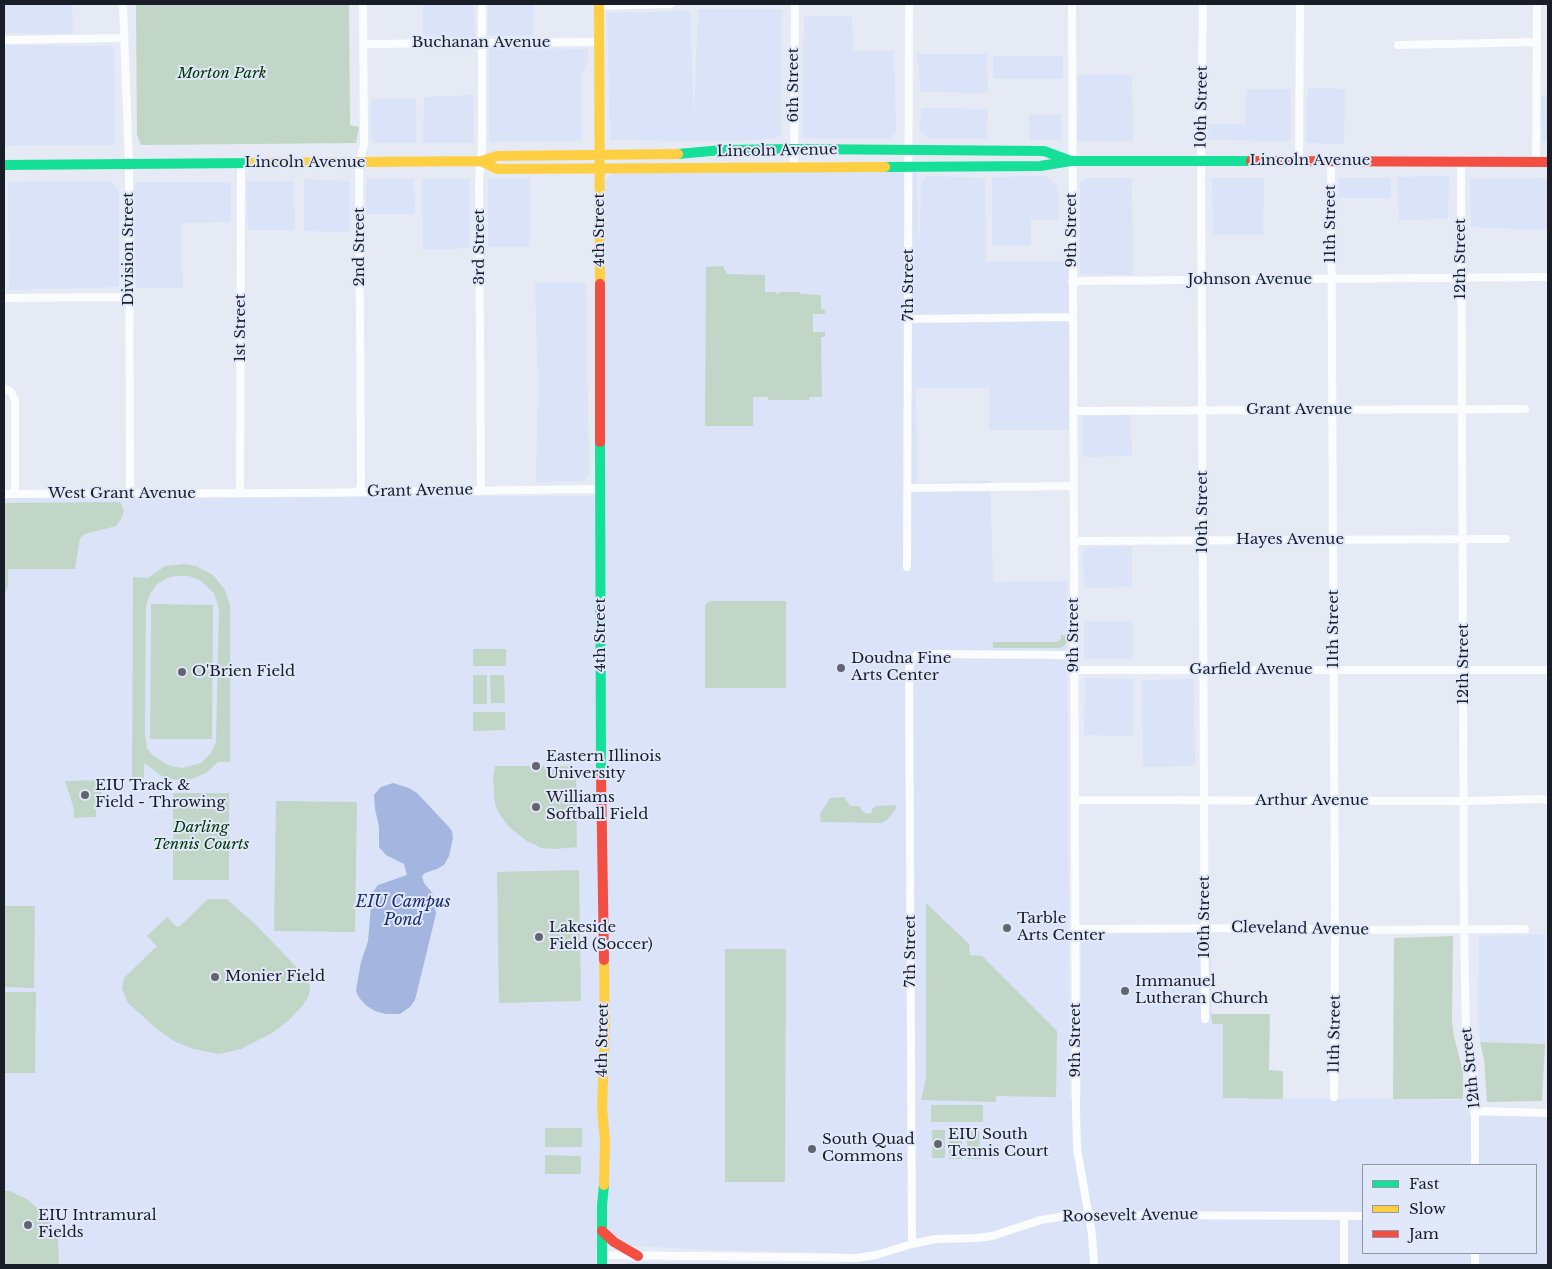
<!DOCTYPE html>
<html>
<head>
<meta charset="utf-8">
<style>
	body { margin:0 }
	#map { position:relative; width:1552px; height:1269px; overflow:hidden; background:#e6eaf4; font-family:"Libre Baskerville",serif }
	canvas { display:block }
	.frame { position:absolute; inset:0; border:5px solid #191d28; pointer-events:none }
	.legend { position:absolute; left:1362px; top:1164px; width:175px; height:90px; box-sizing:border-box; background:#e0e8fa; border:1px solid #9097a6; margin:0; padding:6px 9px; list-style:none; font-size:15px; color:#191d28 }
	.legend li { display:flex; align-items:center; gap:10px; height:25px }
	.legend b { width:25px; border:1px solid #9097a6 }
</style>
</head>
<body>
<div id="map">
<canvas width="1552" height="1269"></canvas>
<div class="frame"></div>
<ul class="legend">
<li><b style="height:6px;background:#16e098"></b>Fast</li>
<li><b style="height:6px;background:#ffcf43"></b>Slow</li>
<li><b style="height:6px;background:#f24e42"></b>Jam</li>
</ul>
</div>
<script>
const ctx = document.querySelector('canvas').getContext('2d');
ctx.lineJoin = 'round';
function fillPath(path, color) {
  ctx.fillStyle = color;
  ctx.fill(path, 'evenodd');
}
function shape(rows) {
  const path = new Path2D();
  for (const r of rows) {
    path.moveTo(r[0], r[1]);
    for (let i = 2; i < r.length; i += 2) path.lineTo(r[i], r[i + 1]);
  }
  return path;
}
function trace(path, color, width, dash) {
  ctx.strokeStyle = color;
  ctx.lineWidth = width;
  ctx.lineCap = dash ? 'butt' : 'round';
  ctx.setLineDash(dash || []);
  ctx.stroke(path);
}
function label(font, color, halo, rows, align = 'center') {
  ctx.font = font + ' "Libre Baskerville",serif';
  ctx.lineWidth = 4;
  ctx.setLineDash([]);
  ctx.textBaseline = 'middle';
  ctx.strokeStyle = halo;
  ctx.fillStyle = color;
  for (const [text, x, y, turn = 0] of rows) {
    ctx.save();
    ctx.translate(x, y);
    ctx.rotate((+turn || 0) * Math.PI / 180);
    ctx.textAlign = isNaN(turn) ? turn : align;
    if (halo) ctx.strokeText(text, 0, 0);
    ctx.fillText(text, 0, 0);
    ctx.restore();
  }
}
fillPath(shape([
	[4,4,72,4,73,34,4,33],
	[488,4,534,4,534,36,488,36],
	[423,5,474,5,475,37,423,36],
	[698,9,782,9,781,134,773,139,720,142,694,141,610,140,607,13,690,11,694,119],
	[804,16,852,16,853,51,894,51,896,132,889,139,802,138],
	[4,45,110,46,114,51,115,145,5,146],
	[489,48,588,49,588,60,582,75,582,139,580,141,489,142],
	[917,54,987,54,988,93,921,92],
	[993,56,1063,56,1063,79,993,79],
	[1078,75,1132,75,1133,141,1077,141],
	[1308,88,1345,89,1344,144,1306,143],
	[1246,89,1291,89,1290,141,1208,140,1209,124,1245,124],
	[473,95,474,143,423,143,424,97],
	[1548,95,1548,141,1542,142,1541,96],
	[371,99,416,99,416,143,373,143,370,136],
	[921,108,988,109,987,139,929,139,920,131],
	[1029,114,1061,115,1061,140,1029,140],
	[617,171,917,171,918,239,920,233,921,182,928,176,985,178,986,261,1070,261,1070,430,989,430,989,388,916,388,917,483,990,481,993,582,1067,581,1070,1099,1081,1099,1081,939,1089,934,1211,932,1212,1024,1223,1024,1223,1098,1469,1100,1469,1116,1548,1117,1548,1265,620,1265,628,1262,839,1264,839,1253,712,1250,597,1244,596,1265,4,1265,4,498,605,496,604,268,605,179],
	[1363,1165,1536,1165,1536,1253,1363,1253],
	[1046,176,1058,186,1059,220,1031,220,1031,245,992,246,992,177],
	[1449,176,1448,219,1399,220,1397,177],
	[366,178,414,179,415,214,366,214],
	[530,178,530,247,488,247,488,179],
	[1087,178,1132,178,1133,275,1080,274,1080,184],
	[1212,178,1264,178,1263,235,1213,235],
	[1339,178,1391,178,1391,198,1339,198],
	[1548,178,1548,230,1471,227,1470,179],
	[304,179,350,181,350,232,304,231],
	[422,179,470,179,470,248,423,250],
	[110,181,119,190,119,287,9,290,8,182],
	[246,181,294,181,295,230,248,230],
	[136,182,231,182,231,222,181,223,183,288,136,288,134,187],
	[535,283,586,283,589,475,586,480,581,481,536,482,538,386],
	[1131,415,1132,456,1083,457,1082,416],
	[1132,546,1132,587,1084,588,1083,552,1086,548,1088,547],
	[1084,621,1133,621,1133,659,1084,659],
	[1085,678,1134,679,1133,736,1084,735],
	[1194,679,1195,766,1143,767,1142,680],
	[1545,934,1545,1044,1480,1042,1478,1021,1479,936]
]), '#dae3f8');
fillPath(shape([
	[136,4,349,4,350,125,359,127,356,143,141,145,137,135],
	[723,266,727,274,765,275,765,292,775,292,777,294,781,292,799,292,801,294,821,295,821,309,825,310,825,314,813,314,813,332,825,332,825,337,821,337,822,397,810,397,809,400,768,400,768,397,753,397,753,426,705,426,706,267],
	[120,502,124,511,121,519,116,526,85,534,80,538,75,569,8,569,8,587,4,595,4,503],
	[184,564,196,566,213,575,225,590,230,605,230,762,218,762,206,773,192,779,183,780,176,780,162,776,144,763,144,778,132,778,133,577,148,578,165,566],
	[175,576,189,576,201,581,214,593,219,609,216,742,211,753,201,763,182,768,170,766,152,755,147,748,145,735,146,606,150,594,157,584,168,578],
	[710,601,786,601,786,688,705,688,705,605],
	[151,604,213,605,212,739,150,739],
	[1061,635,1067,636,1067,642,1063,647,1059,648,993,648,993,642,1057,642,1061,639],
	[473,649,506,649,506,666,473,666],
	[473,675,487,675,487,704,473,704],
	[490,675,504,675,505,703,491,703],
	[473,712,505,712,505,730,473,731],
	[495,766,570,766,576,772,577,847,555,849,541,848,527,841,509,827,500,815,495,804,493,779],
	[105,780,96,809,96,817,74,818,74,809,65,781],
	[173,793,229,793,229,880,173,880],
	[844,797,850,806,859,806,864,813,871,814,872,809,876,806,896,805,895,810,888,819,882,823,821,822,820,814,830,798],
	[276,801,357,802,355,932,274,931],
	[579,870,581,1001,499,1003,497,872],
	[208,899,227,899,257,926,305,976,310,986,309,995,303,1005,288,1021,272,1033,241,1049,219,1054,193,1049,176,1042,158,1030,128,1003,122,989,124,978,157,946,147,936,167,917,177,927,180,926],
	[926,903,969,944,970,955,982,956,1057,1031,1056,1097,996,1096,996,1102,921,1100,926,1078],
	[4,906,35,906,34,988,4,987],
	[1453,936,1452,1021,1454,1037,1463,1071,1463,1099,1393,1099,1394,938],
	[725,949,786,949,785,1182,725,1182],
	[4,992,36,992,35,1073,4,1073],
	[1211,1014,1270,1014,1269,1070,1283,1071,1283,1099,1223,1098,1223,1024,1212,1024],
	[1480,1042,1545,1044,1542,1101,1487,1102,1484,1059],
	[931,1105,983,1105,983,1122,931,1122],
	[545,1128,582,1128,582,1147,545,1147],
	[932,1130,945,1130,945,1158,932,1158],
	[949,1131,962,1131,962,1159,949,1159],
	[967,1131,979,1131,980,1159,967,1159],
	[545,1155,581,1156,581,1174,545,1174],
	[4,1191,9,1191,27,1199,44,1214,55,1230,58,1239,59,1265,4,1265]
]), '#c1d6c6');
fillPath(shape([
	[393,783,409,788,417,793,448,826,452,831,453,838,449,856,444,865,437,869,425,873,422,876,424,883,433,894,436,914,415,1000,410,1007,400,1014,386,1014,375,1011,367,1006,361,1000,357,994,356,990,361,962,368,941,372,893,378,885,407,875,404,864,386,855,379,847,379,827,375,809,374,795,381,787]
]), '#a4b5e0');
trace(shape([
	[123,4,129,164,130,494],
	[1072,4,1076,1108,1077,1149,1092,1234,1094,1265],
	[1203,4,1201,151,1205,1019],
	[599,6,671,4],
	[4,40,124,38],
	[364,44,599,42],
	[1398,45,1537,42],
	[1299,161,1300,4],
	[1331,161,1335,930,1334,1097],
	[1461,162,1464,929,1466,1031,1474,1076,1475,1111,1475,1165],
	[1536,162,1537,4],
	[794,167,795,4],
	[1072,281,1548,277],
	[4,298,129,297],
	[909,319,1072,317],
	[4,388,11,392,15,400,15,494],
	[1073,411,1525,409],
	[908,488,1073,486],
	[481,490,479,180,482,146,482,4],
	[359,492,361,484,359,163,364,145,363,4],
	[240,493,241,163],
	[4,494,301,493,600,489],
	[1074,541,1506,539],
	[907,567,909,4],
	[1074,670,1548,670],
	[1075,800,1464,801,1541,799,1548,800],
	[1076,929,1269,928,1335,930,1525,929],
	[1475,1111,1548,1113],
	[1344,1216,1344,1265],
	[912,1244,909,669,912,659,918,654,927,654,1074,655],
	[602,1255,857,1258,876,1255,912,1244,935,1239,977,1238,992,1236,1041,1220,1065,1216,1100,1215,1363,1216],
	[1475,1265,1475,1253]
]), '#fbfcfd', 8);
trace(shape([
	[678,154,722,150,794,149,1044,151,1071,161],
	[4,165,251,163],
	[885,167,1040,166,1071,161,1251,161],
	[600,442,601,774],
	[602,1265,602,1205,604,1185]
]), '#16e098', 10);
trace(shape([
	[599,4,600,284],
	[481,161,497,169,885,167],
	[251,163,481,161,497,156,678,154],
	[604,1185,605,1141,602,1108,605,1029,604,960]
]), '#ffcf43', 10);
trace(shape([
	[1251,161,1548,162],
	[600,284,600,442],
	[601,774,604,960],
	[602,1231,614,1242,638,1256]
]), '#f24e42', 10);
for (const [x, y, r, color] of [
	[841,668,5,"#61656f"],
	[182,672,5,"#61656f"],
	[536,766,5,"#61656f"],
	[85,795,5,"#61656f"],
	[536,807,5,"#61656f"],
	[1007,928,5,"#61656f"],
	[539,937,5,"#61656f"],
	[215,977,5,"#61656f"],
	[1125,991,5,"#61656f"],
	[938,1144,5,"#61656f"],
	[812,1149,5,"#61656f"],
	[28,1225,5,"#61656f"]
]) {
  const dot = new Path2D();
  dot.arc(x, y, r, 0, 2 * Math.PI);
  ctx.fillStyle = color;
  ctx.fill(dot);
  trace(dot, '#e0e8fa', 2);
}
label('15px', '#191d28', '#e0e8fa', [
	["Buchanan Avenue",481,43],
	["6th Street",794,85,-90],
	["10th Street",1202,107,-89],
	["Lincoln Avenue",777,151,-1],
	["Lincoln Avenue",1310,161],
	["Lincoln Avenue",305,163],
	["11th Street",1331,224,-90],
	["4th Street",600,230,-90],
	["9th Street",1072,230,-90],
	["2nd Street",360,247,-90],
	["3rd Street",480,247,-90],
	["Division Street",129,249,-90],
	["12th Street",1461,259,-90],
	["Johnson Avenue",1250,280],
	["7th Street",909,285,-90],
	["1st Street",241,328,-90],
	["Grant Avenue",1299,410],
	["Grant Avenue",420,491,-1],
	["West Grant Avenue",122,494],
	["10th Street",1203,512,-90],
	["Hayes Avenue",1290,540],
	["11th Street",1334,629,-90],
	["4th Street",601,635,-90],
	["9th Street",1074,635,-90],
	["12th Street",1464,664,-90],
	["Garfield Avenue",1251,670],
	["Arthur Avenue",1312,801],
	["10th Street",1205,917,-90],
	["Cleveland Avenue",1300,929,1],
	["7th Street",911,951,-90],
	["11th Street",1335,1034,-89],
	["4th Street",603,1040,-89],
	["9th Street",1076,1040,-90],
	["12th Street",1471,1068,-96],
	["Roosevelt Avenue",1130,1216,-1]
]);
label('italic 15px', '#013605', '#e0e8fa', [
	["Morton Park",222,74],
	["Darling",201,828],
	["Tennis Courts",201,845]
]);
label('15px', '#191d28', '#e0e8fa', [
	["Doudna Fine",851,659],
	["Arts Center",851,676],
	["O'Brien Field",192,672],
	["Eastern Illinois",546,757],
	["University",546,774],
	["EIU Track &",95,786],
	["Field - Throwing",95,803],
	["Williams",546,798],
	["Softball Field",546,815],
	["Tarble",1017,919],
	["Arts Center",1017,936],
	["Lakeside",549,928],
	["Field (Soccer)",549,945],
	["Monier Field",225,977],
	["Immanuel",1135,982],
	["Lutheran Church",1135,999],
	["EIU South",948,1135],
	["Tennis Court",948,1152],
	["South Quad",822,1140],
	["Commons",822,1157],
	["EIU Intramural",38,1216],
	["Fields",38,1233]
], 'left');
label('italic 16px', '#1a2b6d', '#e0e8fa', [
	["EIU Campus",403,902],
	["Pond",403,920]
]);
</script>
</body>
</html>
